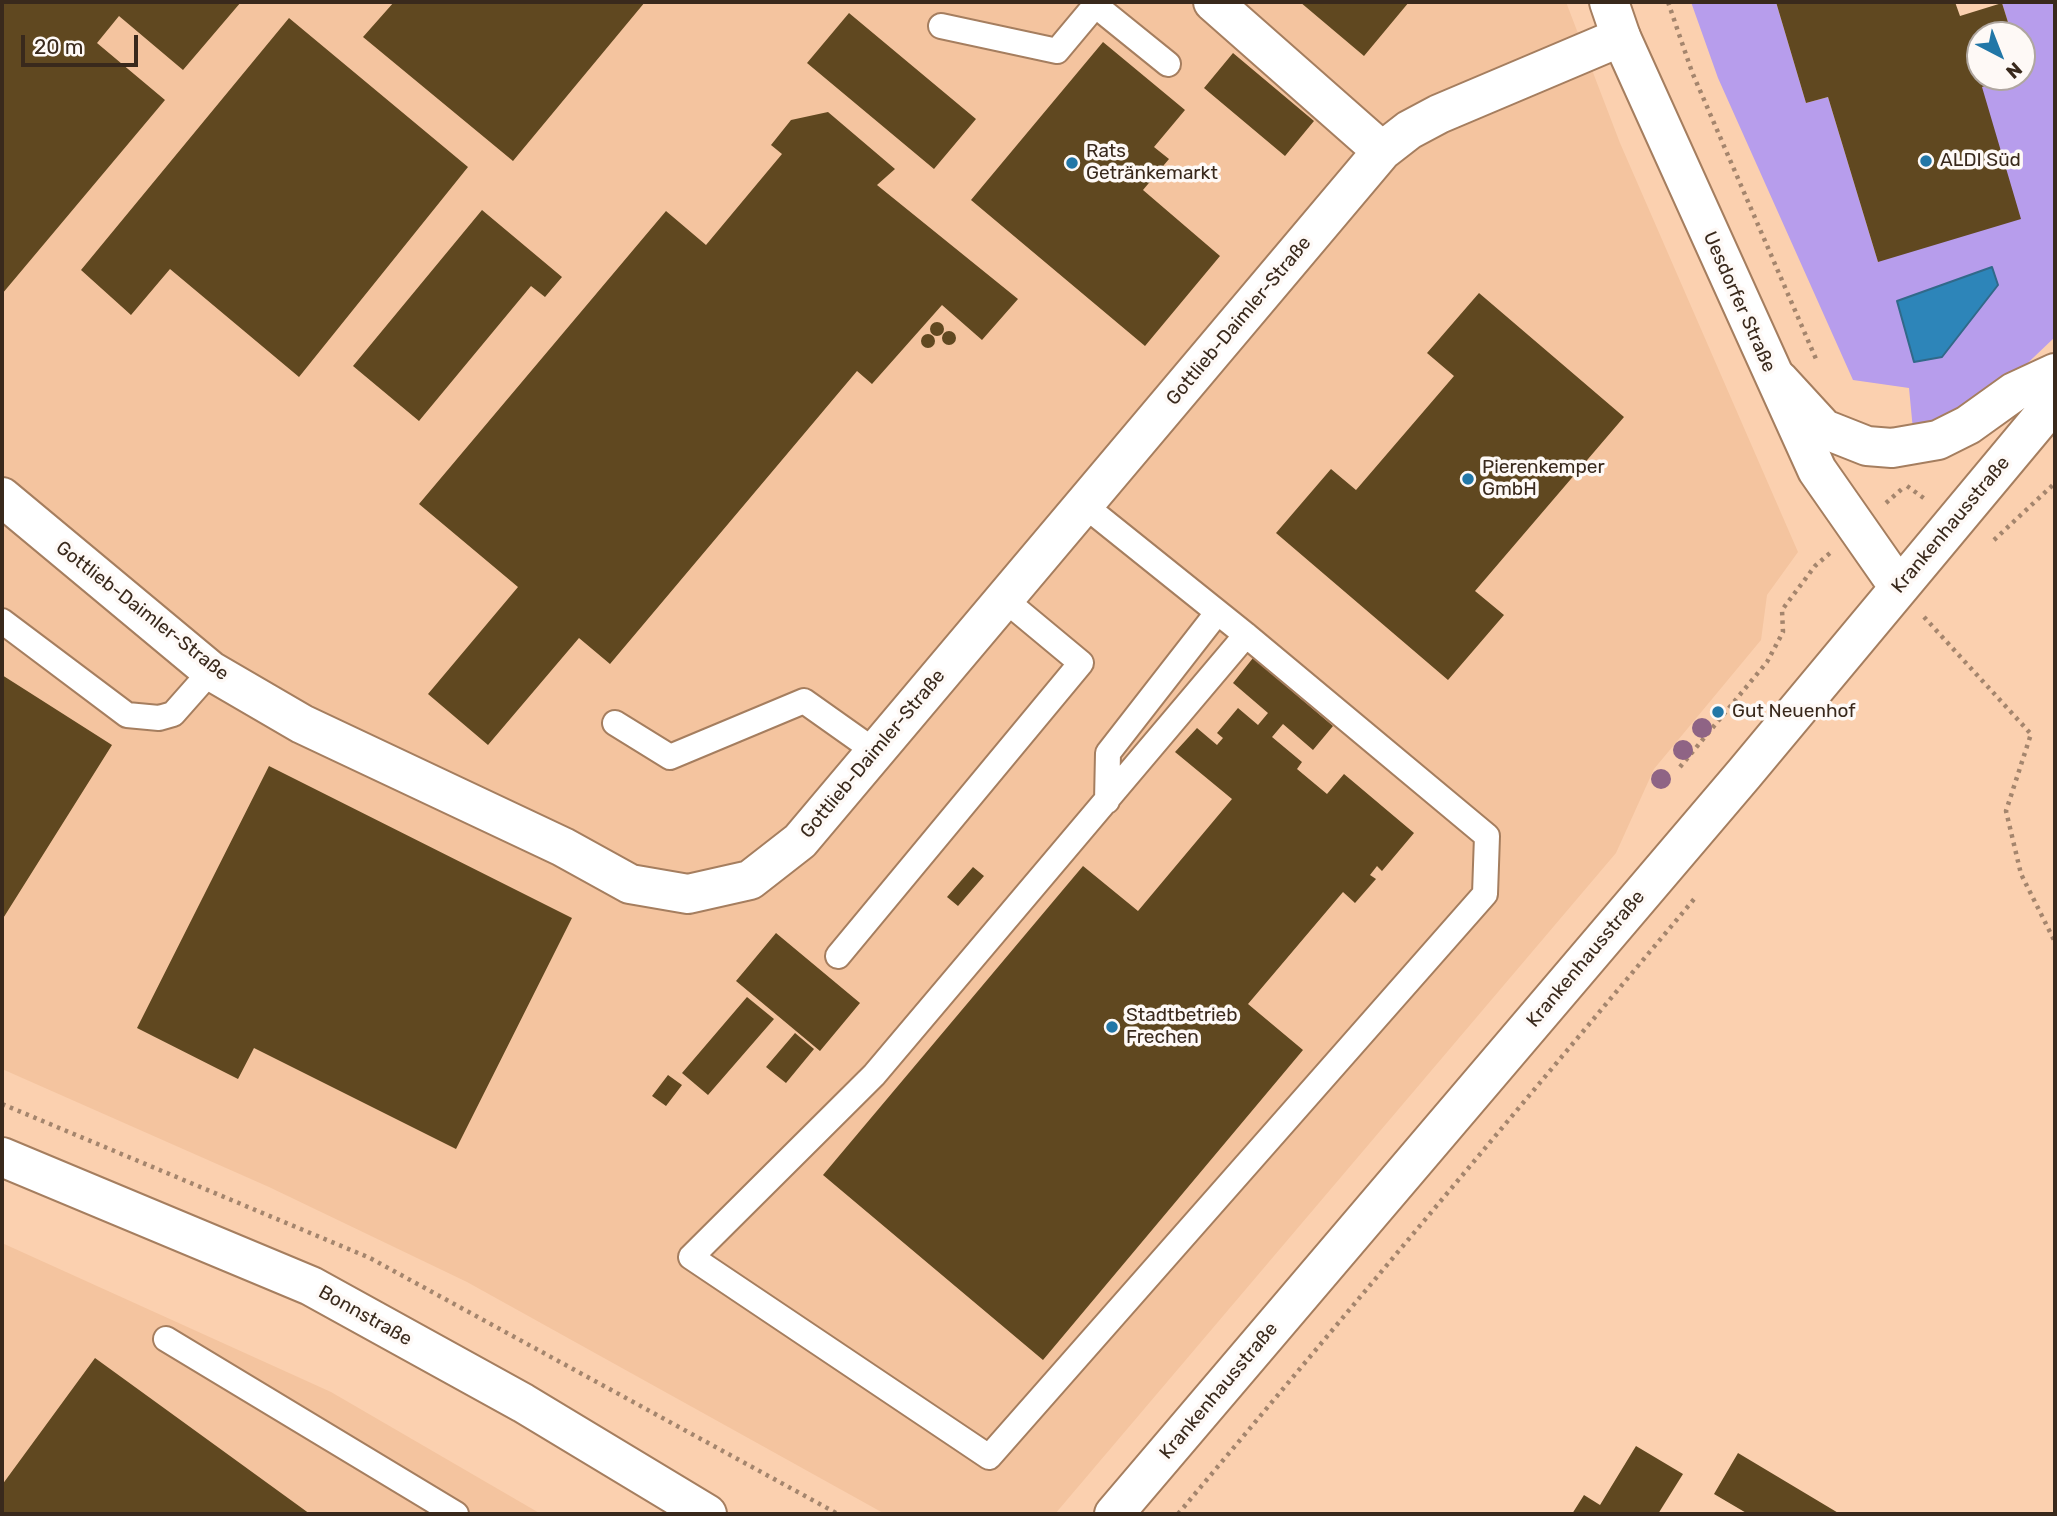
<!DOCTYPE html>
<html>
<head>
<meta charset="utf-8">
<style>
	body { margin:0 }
	#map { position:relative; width:2057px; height:1516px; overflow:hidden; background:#fbd0af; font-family:Rubik,sans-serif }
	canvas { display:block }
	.frame { position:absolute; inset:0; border:4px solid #39291c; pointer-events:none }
	.north { position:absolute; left:1966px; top:21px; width:70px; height:70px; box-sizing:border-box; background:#fef9f6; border:2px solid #afa69f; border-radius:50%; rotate:138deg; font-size:19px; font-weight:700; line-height:28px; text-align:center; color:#39291c }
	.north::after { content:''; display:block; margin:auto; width:24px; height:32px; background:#2277a7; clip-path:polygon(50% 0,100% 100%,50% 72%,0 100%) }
	.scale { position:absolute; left:21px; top:35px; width:117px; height:32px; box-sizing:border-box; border:4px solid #39291c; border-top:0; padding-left:9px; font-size:21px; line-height:24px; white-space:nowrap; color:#39291c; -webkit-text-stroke:5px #fef9f6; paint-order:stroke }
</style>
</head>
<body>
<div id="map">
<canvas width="2057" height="1516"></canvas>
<div class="frame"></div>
<div class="north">N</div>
<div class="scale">20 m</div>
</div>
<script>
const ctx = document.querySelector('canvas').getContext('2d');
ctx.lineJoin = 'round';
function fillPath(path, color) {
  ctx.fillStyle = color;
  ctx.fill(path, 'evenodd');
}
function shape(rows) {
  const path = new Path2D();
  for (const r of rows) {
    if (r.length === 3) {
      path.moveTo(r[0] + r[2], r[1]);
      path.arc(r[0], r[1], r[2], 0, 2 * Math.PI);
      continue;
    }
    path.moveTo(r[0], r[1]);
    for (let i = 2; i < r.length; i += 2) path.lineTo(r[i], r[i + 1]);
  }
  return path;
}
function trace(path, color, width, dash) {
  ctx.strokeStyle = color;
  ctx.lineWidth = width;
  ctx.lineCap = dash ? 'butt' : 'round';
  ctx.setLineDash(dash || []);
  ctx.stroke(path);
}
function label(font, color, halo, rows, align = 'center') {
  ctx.font = font + ' Rubik,sans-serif';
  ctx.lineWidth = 7;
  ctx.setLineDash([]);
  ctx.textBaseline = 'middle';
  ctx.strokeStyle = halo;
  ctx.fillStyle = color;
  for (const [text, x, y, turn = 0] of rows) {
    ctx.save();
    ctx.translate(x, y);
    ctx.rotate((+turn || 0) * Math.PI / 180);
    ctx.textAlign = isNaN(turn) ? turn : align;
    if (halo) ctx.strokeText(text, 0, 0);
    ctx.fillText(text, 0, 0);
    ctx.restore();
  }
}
fillPath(shape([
	[2,2,1566,2,1620,143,1798,552,1767,595,1761,640,1654,769,1616,853,1055,1514,885,1514,467,1282,269,1187,2,1069],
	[2,1243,331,1392,541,1514,2,1514]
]), '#f4c49f');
fillPath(shape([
	[1691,2,1776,2,1806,103,1828,97,1878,262,1982,87,2024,74,2022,35,2012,35,2002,3,2055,2,2055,337,1991,398,1913,430,1909,388,1853,380,1718,78]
]), '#b79dec');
const water = shape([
	[1992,267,1998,285,1942,357,1914,362,1897,301,1992,267]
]);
fillPath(water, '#2d85b9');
trace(water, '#31698a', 2);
fillPath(shape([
	[2,2,241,2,183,70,119,16,97,43,165,100,2,294],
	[394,2,645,2,513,161,363,37],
	[1300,2,1409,2,1364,56],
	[1776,2,1955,2,1960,16,2002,3,2012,35,1980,35,1980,77,2013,77,1982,87,2021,219,1878,262,1828,97,1806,103],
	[849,13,976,119,934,169,807,63],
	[289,18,468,167,299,377,170,269,131,315,81,270],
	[1103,42,1185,110,1154,147,1169,159,1143,190,1220,256,1145,346,971,200],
	[1233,53,1314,121,1285,156,1204,88],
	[828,112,895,169,877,185,1018,299,982,340,942,305,872,384,857,371,610,664,579,638,488,745,428,694,518,587,419,504,666,211,706,245,782,154,771,145,791,120],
	[482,210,562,277,545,297,531,286,419,421,353,366],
	[1479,293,1624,417,1475,591,1504,615,1448,680,1276,533,1331,469,1356,490,1454,376,1427,353],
	[937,329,7],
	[949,338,7],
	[928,341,7],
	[1253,658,1333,726,1313,750,1283,724,1272,737,1302,762,1297,769,1327,794,1344,774,1414,833,1382,871,1377,866,1370,875,1376,879,1355,903,1343,892,1248,1004,1303,1050,1043,1360,823,1175,1083,866,1138,911,1232,799,1175,752,1197,728,1217,745,1223,738,1217,733,1238,708,1258,725,1268,713,1233,683],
	[2,675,112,745,2,920],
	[269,766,572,918,456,1149,254,1048,238,1079,137,1028],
	[973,867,984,876,958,906,947,897],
	[776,933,860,1003,820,1051,736,981],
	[747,997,774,1019,708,1095,682,1073],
	[795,1033,814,1049,786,1083,766,1067],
	[668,1075,682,1085,666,1106,652,1096],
	[95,1358,310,1514,2,1514,2,1485],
	[1636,1446,1683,1474,1658,1514,1572,1514,1584,1495,1600,1505],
	[1738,1453,1840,1514,1748,1514,1714,1494]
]), '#604820');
const lane = shape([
	[1095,5,1168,64],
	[941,26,1057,51,1098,2],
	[1084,505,1246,635,1487,836,1485,894,989,1457,691,1257,874,1075,1246,635],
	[2,621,127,715,159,718,173,714,211,671],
	[615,723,670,757,804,701,876,752],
	[1107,801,1108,753,1217,613],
	[838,956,1081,663,1004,599],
	[166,1339,456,1514]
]);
const street = shape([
	[1213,2,1382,151],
	[1779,380,1824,429,1867,446,1892,448,1938,440,1968,425,2014,392,2055,373],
	[2,497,211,671,302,724,563,847,630,884,688,894,750,880,800,841,1382,151,1409,130,1439,114,1621,37]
]);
const secondary = shape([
	[1609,2,1621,37,1817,470,1898,586],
	[2,1157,311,1286,523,1403,707,1514],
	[1114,1514,1744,774,2055,401]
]);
trace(lane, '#a57e5f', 28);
trace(street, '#a57e5f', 42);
trace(secondary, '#a57e5f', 42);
trace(shape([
	[1668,2,1692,72,1816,359],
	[1907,486,1925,499],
	[1886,503,1903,488],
	[1994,540,2055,483],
	[1924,617,2031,734,2006,811,2021,874,2055,942],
	[1680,767,1767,662,1783,632,1782,610,1815,566,1830,553],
	[2,1104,370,1258,838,1514],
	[1178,1514,1695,898]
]), '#a4856d', 4.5, [3.5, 5]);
trace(lane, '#fff', 24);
trace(street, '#fff', 38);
trace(secondary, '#fff', 38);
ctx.fillStyle = '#8f6485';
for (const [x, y] of [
	[1702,728],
	[1683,750],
	[1661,779]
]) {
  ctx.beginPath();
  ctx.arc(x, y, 10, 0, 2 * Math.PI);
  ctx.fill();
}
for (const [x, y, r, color] of [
	[1926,161,7,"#2277a7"],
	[1072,163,7,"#2277a7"],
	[1468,479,7,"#2277a7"],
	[1718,712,7,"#2277a7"],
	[1112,1027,7,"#2277a7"]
]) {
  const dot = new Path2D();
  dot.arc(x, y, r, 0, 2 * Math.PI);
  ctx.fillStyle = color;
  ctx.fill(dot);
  trace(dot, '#fef9f6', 2.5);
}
label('19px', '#39291c', '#fef9f6', [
	["Rats",1086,152],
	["Getränkemarkt",1086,174],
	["ALDI Süd",1940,161],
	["Pierenkemper",1482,468],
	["GmbH",1482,490],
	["Gut Neuenhof",1732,712],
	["Stadtbetrieb",1126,1016],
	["Frechen",1126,1038]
], 'left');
label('19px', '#39291c', '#fef9f6', [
	["Uesdorfer Straße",1739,302,66],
	["Gottlieb-Daimler-Straße",1239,321,-50],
	["Krankenhausstraße",1951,525,-50],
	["Gottlieb-Daimler-Straße",142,611,38],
	["Gottlieb-Daimler-Straße",873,754,-50],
	["Krankenhausstraße",1586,959,-50],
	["Bonnstraße",365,1316,29],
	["Krankenhausstraße",1219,1391,-50]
]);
</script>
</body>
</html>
